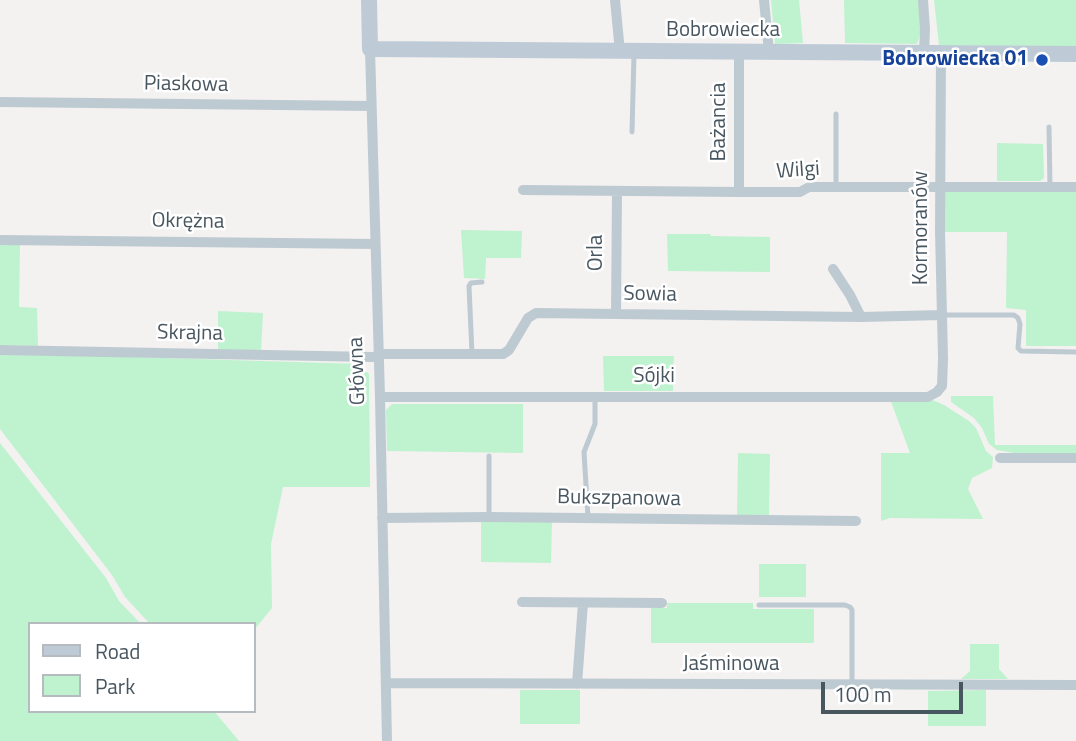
<!DOCTYPE html>
<html>
<head>
<meta charset="utf-8">
<style>
	body { margin:0 }
	#map { position:relative; width:1076px; height:741px; overflow:hidden; background:#f4f1f1; font-family:"Titillium Web",sans-serif }
	canvas { display:block }
	.legend { position:absolute; left:28px; top:622px; width:228px; height:91px; box-sizing:border-box; background:#fff; border:2px solid #b6bbbf; margin:0; padding:9px 12px; list-style:none; font-size:21px; color:#485660 }
	.legend li { display:flex; align-items:center; gap:14px; height:35px }
	.legend b { width:35px; border:2px solid #b6bbbf }
	.scale { position:absolute; left:821px; top:682px; width:142px; height:32px; box-sizing:border-box; border:4px solid #485660; border-top:0; padding-left:9px; font-size:21px; line-height:24px; white-space:nowrap; color:#485660; -webkit-text-stroke:5px #fff; paint-order:stroke }
</style>
</head>
<body>
<div id="map">
<canvas width="1076" height="741"></canvas>
<ul class="legend">
<li><b style="height:9px;background:#becbd6"></b>Road</li>
<li><b style="height:19px;background:#bff2cf"></b>Park</li>
</ul>
<div class="scale">100 m</div>
</div>
<script>
const ctx = document.querySelector('canvas').getContext('2d');
ctx.lineJoin = 'round';
function fillPath(path, color) {
  ctx.fillStyle = color;
  ctx.fill(path, 'evenodd');
}
function shape(rows) {
  const path = new Path2D();
  for (const r of rows) {
    path.moveTo(r[0], r[1]);
    for (let i = 2; i < r.length; i += 2) path.lineTo(r[i], r[i + 1]);
  }
  return path;
}
function trace(path, color, width, dash) {
  ctx.strokeStyle = color;
  ctx.lineWidth = width;
  ctx.lineCap = dash ? 'butt' : 'round';
  ctx.setLineDash(dash || []);
  ctx.stroke(path);
}
function label(font, color, halo, rows, align = 'center') {
  ctx.font = font + ' "Titillium Web",sans-serif';
  ctx.lineWidth = 5;
  ctx.setLineDash([]);
  ctx.textBaseline = 'middle';
  ctx.strokeStyle = halo;
  ctx.fillStyle = color;
  for (const [text, x, y, turn = 0] of rows) {
    ctx.save();
    ctx.translate(x, y);
    ctx.rotate((+turn || 0) * Math.PI / 180);
    ctx.textAlign = isNaN(turn) ? turn : align;
    if (halo) ctx.strokeText(text, 0, 0);
    ctx.fillText(text, 0, 0);
    ctx.restore();
  }
}
fillPath(shape([
	[771,0,799,0,803,43,775,44],
	[844,0,919,0,921,31,917,44,845,43],
	[934,0,1076,0,1076,47,939,45],
	[997,143,1043,144,1044,178,1040,181,997,181],
	[945,189,1076,189,1076,346,1026,346,1026,310,1006,308,1007,232,945,232],
	[461,230,522,231,521,258,486,258,485,279,464,278],
	[667,234,710,234,711,236,770,237,770,272,668,271],
	[0,244,20,244,19,307,37,308,38,346,0,345],
	[218,311,263,313,261,351,218,350],
	[0,353,361,364,361,367,369,374,370,487,283,487,271,544,272,608,254,630,254,624,150,624,125,597,112,575,0,429],
	[603,356,674,356,673,391,604,391],
	[951,396,993,396,995,445,1076,445,1076,454,1014,453,997,450,989,444,982,428,974,418,951,402],
	[890,399,930,399,944,405,969,421,976,428,986,451,993,457,992,468,972,478,968,489,983,519,890,518,881,521,881,453,910,453],
	[392,404,523,404,523,453,387,451,386,410],
	[0,443,106,578,119,601,141,624,30,624,30,711,214,711,239,741,0,741],
	[738,453,770,454,769,517,737,517],
	[481,520,552,521,551,563,481,562],
	[759,564,806,564,806,597,759,597],
	[667,603,753,603,753,609,814,609,814,643,651,643,651,608,667,608],
	[970,644,999,644,999,669,1008,679,961,679,970,671],
	[520,690,580,690,580,724,520,724],
	[986,690,986,726,928,726,928,691]
]), '#bff2cf');
trace(shape([
	[836,114,836,188],
	[1049,127,1050,187],
	[632,132,634,54],
	[942,315,1014,315,1018,318,1020,324,1018,348,1021,351,1076,352],
	[472,354,469,286,471,283,482,282],
	[489,456,489,517],
	[588,518,584,452,595,424,595,396],
	[759,605,845,605,850,607,852,610,852,685]
]), '#becad1', 5);
trace(shape([
	[615,0,620,52],
	[764,0,769,52],
	[923,0,925,29,924,52],
	[370,49,380,397,387,741],
	[739,53,739,192],
	[0,102,371,106],
	[523,190,739,192,800,192,809,187,1076,187],
	[0,240,375,244],
	[833,269,850,295,861,317],
	[616,314,617,191],
	[0,350,373,357,384,354,503,354,509,350,528,318,536,313,861,317,942,315],
	[380,397,928,397,937,392,942,386,943,359,940,231,941,52],
	[1000,458,1076,458],
	[382,518,489,517,856,521],
	[522,602,662,603],
	[387,683,1076,685],
	[577,684,583,603]
]), '#becad1', 10);
trace(shape([
	[369,0,370,49,1076,54]
]), '#becbd6', 16);
for (const [x, y, r, color] of [
	[1042,60,7,"#1a4fb4"]
]) {
  const dot = new Path2D();
  dot.arc(x, y, r, 0, 2 * Math.PI);
  ctx.fillStyle = color;
  ctx.fill(dot);
  trace(dot, '#fff', 2.5);
}
label('21px', '#485660', '#fff', [
	["Bobrowiecka",723,31],
	["Piaskowa",186,85,1],
	["Bażancia",720,122,-90],
	["Wilgi",798,171,-4],
	["Okrężna",188,222,1],
	["Kormoranów",922,228,-90],
	["Orla",597,253,-90],
	["Sowia",650,295,1],
	["Skrajna",190,334,1],
	["Główna",358,371,-92],
	["Sójki",654,377],
	["Bukszpanowa",619,499,1],
	["Jaśminowa",731,665]
]);
label('bold 21px', '#164399', '#fff', [
	["Bobrowiecka 01",1028,60]
], 'right');
</script>
</body>
</html>
